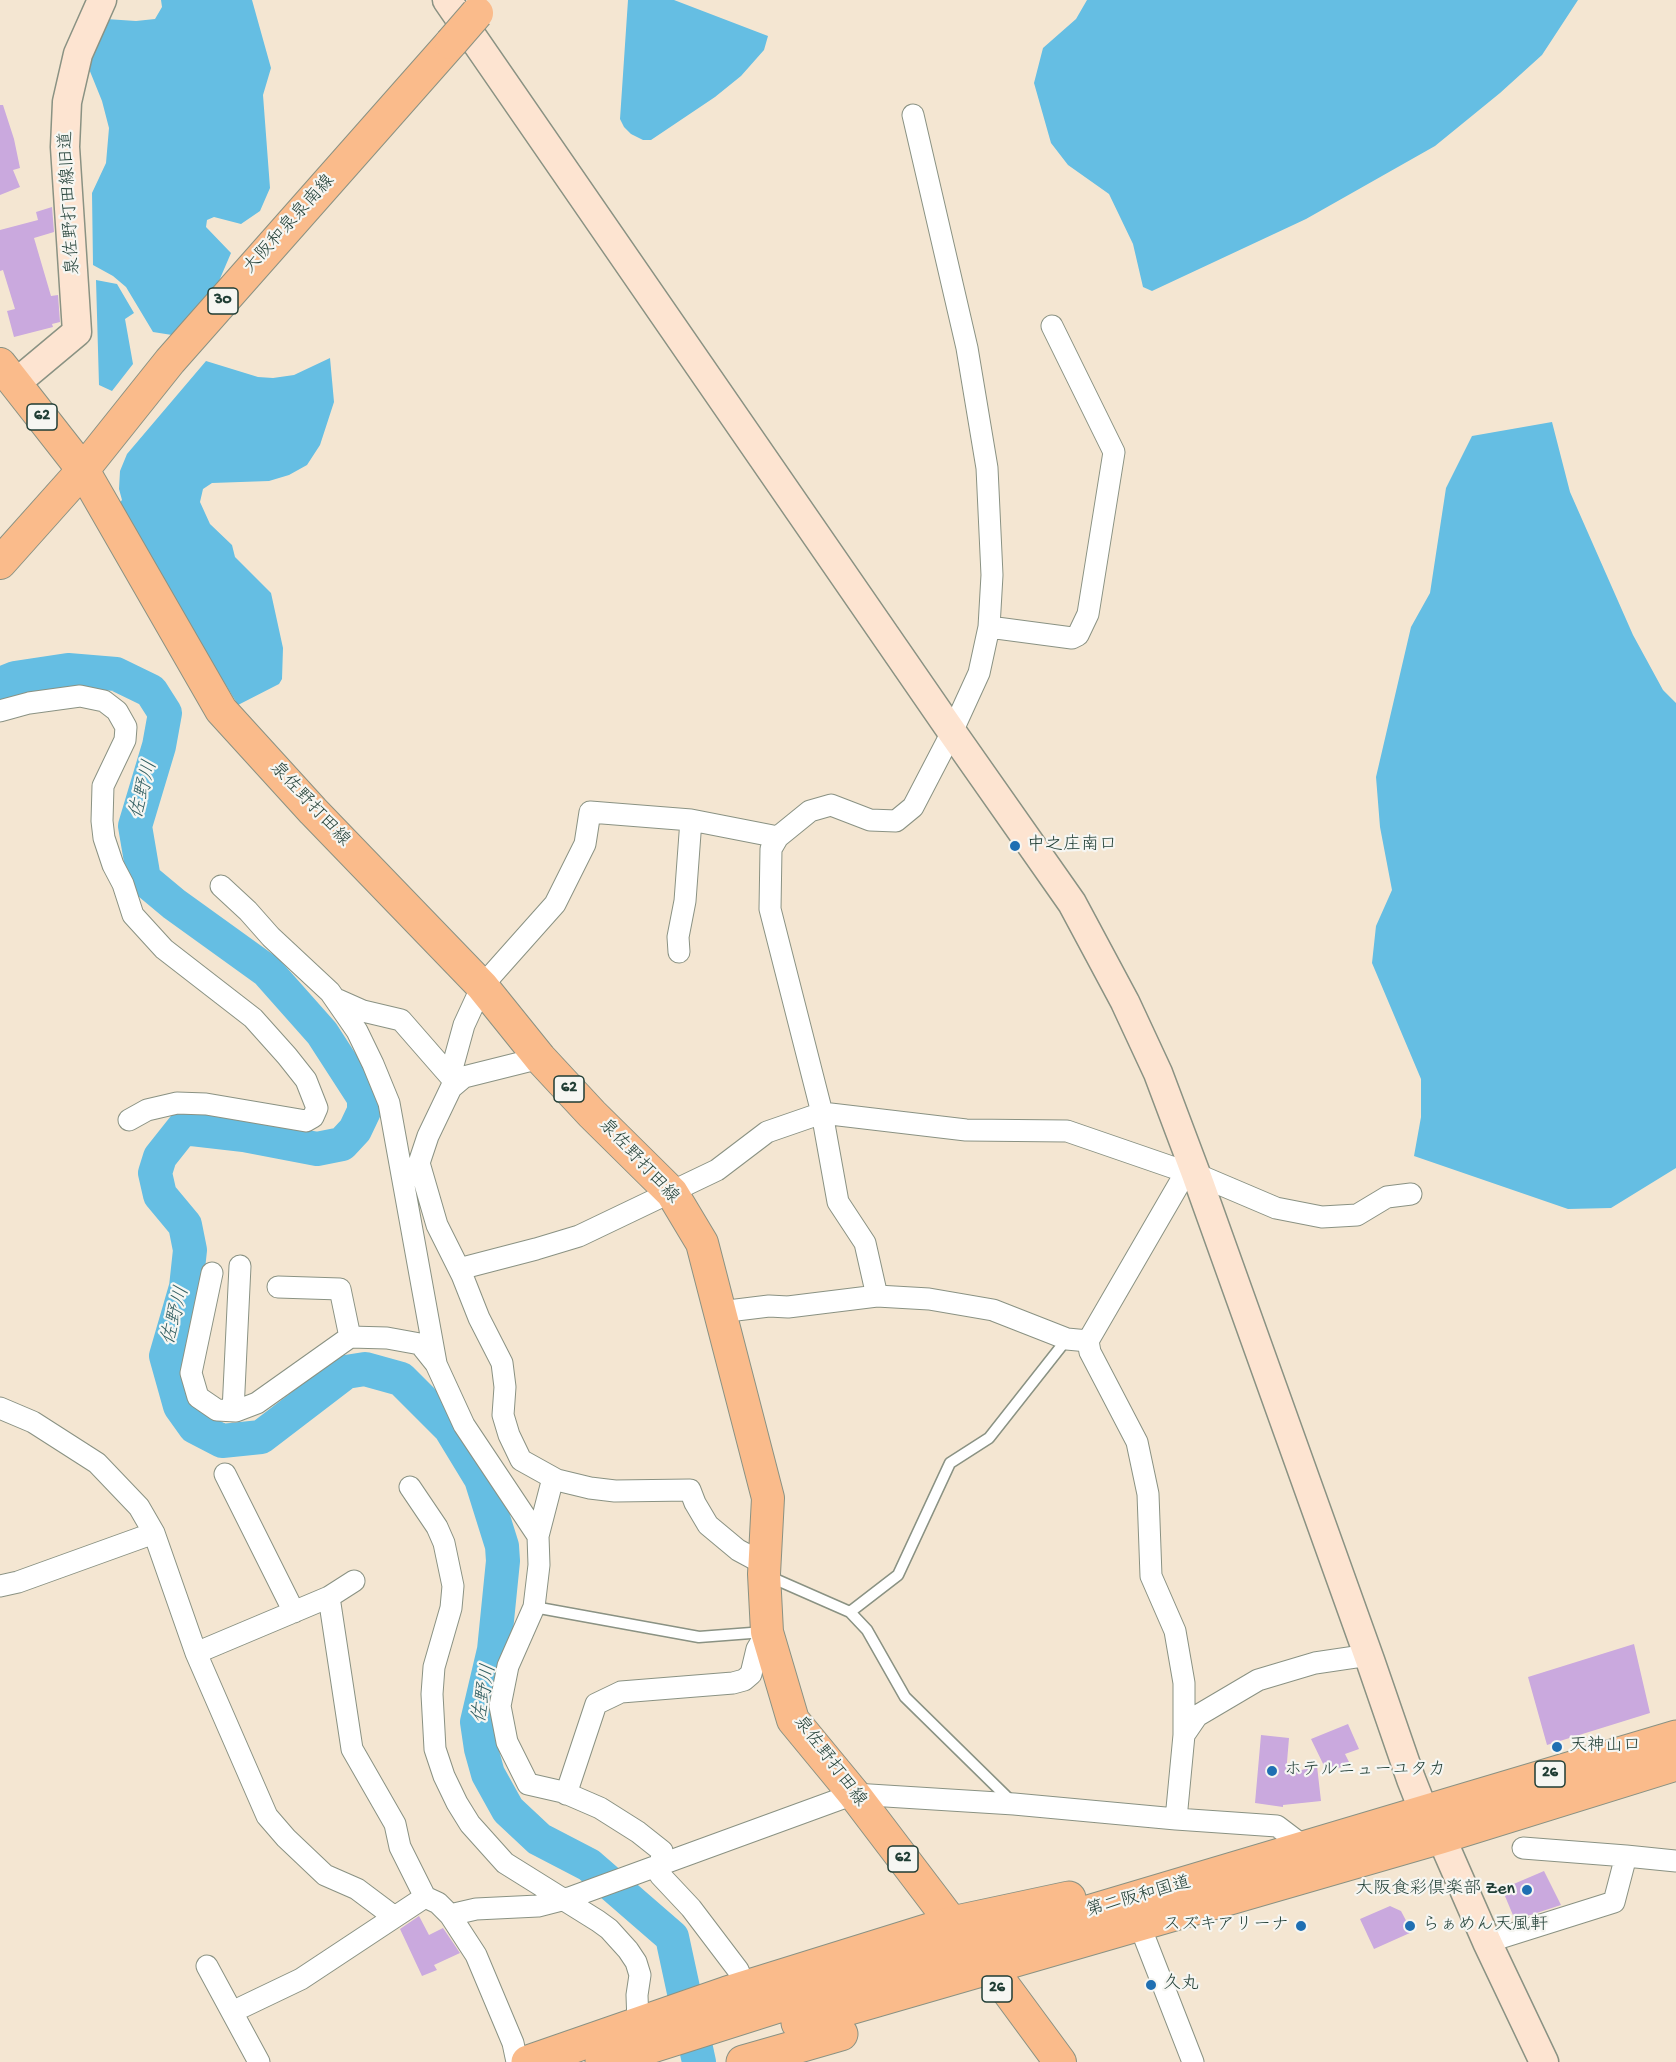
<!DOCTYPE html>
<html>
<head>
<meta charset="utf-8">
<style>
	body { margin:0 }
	canvas { display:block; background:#f4e6d2 }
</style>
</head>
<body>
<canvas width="1676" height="2062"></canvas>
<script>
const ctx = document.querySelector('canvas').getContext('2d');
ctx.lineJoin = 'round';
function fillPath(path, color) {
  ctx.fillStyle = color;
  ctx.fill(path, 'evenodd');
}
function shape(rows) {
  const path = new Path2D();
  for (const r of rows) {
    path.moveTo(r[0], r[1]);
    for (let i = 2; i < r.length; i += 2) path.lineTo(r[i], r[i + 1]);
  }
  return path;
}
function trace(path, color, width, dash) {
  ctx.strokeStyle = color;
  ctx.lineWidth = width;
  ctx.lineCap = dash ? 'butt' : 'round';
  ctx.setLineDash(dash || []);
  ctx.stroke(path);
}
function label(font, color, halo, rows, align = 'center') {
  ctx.font = font + ' "Gochi Hand","Klee One",sans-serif';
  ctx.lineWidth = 4.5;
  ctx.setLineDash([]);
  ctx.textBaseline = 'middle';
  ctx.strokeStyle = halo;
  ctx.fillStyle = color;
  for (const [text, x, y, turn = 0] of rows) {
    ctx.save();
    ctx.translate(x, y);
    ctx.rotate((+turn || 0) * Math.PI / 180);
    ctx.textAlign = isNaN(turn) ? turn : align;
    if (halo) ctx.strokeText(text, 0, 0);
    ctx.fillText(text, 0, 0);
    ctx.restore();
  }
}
fillPath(shape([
	[161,0,252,0,271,68,263,95,270,188,260,211,241,224,214,217,207,220,206,227,231,253,219,281,172,335,153,332,126,287,113,276,93,265,92,193,106,163,109,128,102,101,87,64,106,19,136,21,155,19,162,7],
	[628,0,674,0,768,36,764,50,741,76,715,97,651,140,643,140,631,134,624,127,620,119],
	[1087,0,1578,0,1542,55,1500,93,1435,146,1306,219,1152,291,1143,287,1133,244,1109,194,1068,165,1051,143,1034,83,1043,48,1076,19],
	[96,280,117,284,134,313,125,319,133,364,112,391,99,385],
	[330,358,334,402,320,445,307,465,289,475,269,481,212,483,203,489,200,502,210,524,232,545,235,557,271,593,283,648,282,679,279,684,238,705,117,506,122,500,119,489,120,471,127,454,206,361,258,377,273,378,294,375],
	[1552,422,1570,492,1633,635,1663,690,1676,703,1676,1168,1611,1208,1568,1209,1414,1156,1421,1117,1421,1079,1372,963,1376,926,1392,890,1380,827,1376,777,1411,627,1430,593,1446,488,1472,436]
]), '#65bee3');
trace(shape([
	[0,684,15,678,68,670,116,674,151,691,165,713,159,746,135,826,144,879,174,904,267,971,322,1033,364,1098,364,1111,355,1130,342,1144,317,1149,244,1135,183,1128,160,1157,155,1173,160,1195,185,1225,190,1250,186,1287,166,1356,180,1406,195,1427,222,1441,261,1437,346,1372,365,1369,401,1379,450,1428,481,1479,502,1546,503,1561,494,1650,477,1722,481,1749,488,1774,508,1810,539,1839,589,1865,672,1937,699,2062]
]), '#65bee3', 34);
fillPath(shape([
	[0,105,3,105,14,139,20,168,13,170,20,187,0,195],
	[52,207,54,232,34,238,51,296,58,295,60,322,52,324,53,327,14,337,7,311,15,309,3,270,0,271,0,230,38,220,36,212],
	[1634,1644,1650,1713,1547,1745,1528,1677],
	[1348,1724,1359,1749,1345,1754,1350,1764,1327,1772,1311,1739],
	[1261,1735,1289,1738,1286,1774,1317,1766,1321,1801,1283,1805,1283,1807,1255,1803],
	[1544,1871,1561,1905,1515,1920,1502,1889],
	[1390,1906,1401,1911,1412,1932,1374,1949,1360,1919],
	[419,1916,429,1935,443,1928,460,1953,434,1965,437,1970,422,1976,400,1929]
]), '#caa9de');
const lane = shape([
	[768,1576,850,1612,867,1630,905,1697,1012,1802],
	[534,1607,699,1637,764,1632],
	[850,1612,898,1575,950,1463,989,1438,1067,1339]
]);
const street = shape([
	[989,627,1072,638,1078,635,1088,614,1114,452,1052,326],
	[0,711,29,703,80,696,104,701,117,711,126,727,125,740,103,786,102,821,104,838,113,865,123,884,133,915,164,949,253,1018,287,1056,306,1080,317,1108,313,1117,306,1121,206,1104,177,1103,147,1110,129,1120],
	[778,837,771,849,770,909,822,1113,966,1130,1067,1131,1186,1172,1194,1169],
	[221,886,248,911,271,937,330,992,357,1031,373,1064,389,1103,436,1363],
	[679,952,678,937,685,901,691,820],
	[336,999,363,1011,401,1020,456,1083],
	[540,1058,464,1077,451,1088,428,1136,419,1163,437,1225,462,1275,479,1318,502,1363,505,1387,503,1415,509,1435,521,1460,557,1480,590,1488,615,1491,690,1490,695,1503,708,1525,738,1550,764,1564],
	[450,1076,464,1025,482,986,555,904,585,844,590,812,691,820,778,837,810,811,831,805,870,820,896,821,913,807,952,732,979,673,989,627,992,575,987,468,967,348,913,115],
	[1196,1174,1276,1208,1322,1217,1357,1215,1387,1197,1411,1194],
	[459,1269,536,1249,579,1236,717,1170,767,1132,822,1113,838,1202,865,1243,877,1296],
	[212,1273,191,1373,198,1397,217,1410,236,1411,257,1403,350,1337,387,1338,420,1344,436,1364,464,1425,538,1536,539,1565,534,1607,508,1666,500,1706,507,1742,528,1784,563,1792,600,1808,638,1832,662,1851,660,1875,691,1908,738,1970,745,1987],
	[278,1287,340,1289,350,1337],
	[720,1312,769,1306,788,1307,877,1296,929,1299,993,1310,1067,1339,1088,1341],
	[0,1408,33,1422,97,1463,139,1507,154,1533,196,1653,267,1816,286,1838,325,1875,357,1889,393,1916],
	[233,1411,240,1266],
	[225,1474,294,1612],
	[410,1487,437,1527,444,1543,453,1586,451,1608,434,1667,432,1694,435,1749,444,1776,457,1803,470,1824,505,1863,598,1921,609,1929,628,1950,636,1962,640,1975,637,1995,638,2023],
	[538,1536,553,1478],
	[0,1586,18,1582,154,1533],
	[329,1597,352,1749,395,1824,400,1847,425,1897],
	[196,1653,329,1597,354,1581],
	[1184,1735,1184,1683,1175,1631,1151,1576,1148,1494,1137,1442,1090,1352,1088,1341,1186,1172],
	[566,1794,596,1704,621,1692,733,1683,744,1680,751,1674,757,1649,767,1632],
	[1176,1819,1277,1826,1306,1848],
	[1523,1848,1626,1856],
	[450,1915,476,1909,538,1906,569,1898,854,1794,1014,1804,1176,1819,1184,1735,1197,1716,1258,1680,1315,1663,1369,1655],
	[1145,1939,1193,2062],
	[1487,1942,1614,1902,1626,1856,1676,1861],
	[207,1966,259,2062],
	[232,2012,301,1979,425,1897,438,1903,450,1915,476,1955,513,2043,517,2062]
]);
const secondary = shape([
	[447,0,952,732,1072,903,1125,1002,1158,1073,1196,1174,1370,1660,1411,1779,1424,1812,1441,1837,1487,1942,1544,2062],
	[16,383,77,332,65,147,67,102,78,54,102,0]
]);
const primary = shape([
	[0,364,83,470,221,710,313,811,482,986,540,1058,592,1114,672,1193,702,1243,768,1498,764,1574,767,1632,793,1720,854,1794,952,1923,990,1967,1060,2062],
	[0,563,83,470,170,361,451,43]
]);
const highway = shape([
	[798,2023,1441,1837,1676,1764],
	[528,2062,727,1993,952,1923,1069,1898],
	[602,2062,860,1980,1676,1737],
	[743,2062,841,2034]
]);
trace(lane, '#8a9283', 13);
trace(street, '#8a9283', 23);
trace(secondary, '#8a9283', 31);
trace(primary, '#8a9283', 34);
trace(highway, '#8a9283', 35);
trace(lane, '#fff', 10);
trace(street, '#fff', 21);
trace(secondary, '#fde4d1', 28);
trace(primary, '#fabb8b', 32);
trace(highway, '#fabb8b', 33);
const primaryBridge = shape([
	[451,43,477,13]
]);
trace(primaryBridge, '#8a9283', 34, []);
trace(primaryBridge, '#fabb8b', 32);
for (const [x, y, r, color] of [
	[1015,846,6,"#1f6fb2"],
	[1557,1747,6,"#1f6fb2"],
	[1272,1771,6,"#1f6fb2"],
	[1527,1890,6,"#1f6fb2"],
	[1301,1926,6,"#1f6fb2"],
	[1410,1926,6,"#1f6fb2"],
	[1151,1985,6,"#1f6fb2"]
]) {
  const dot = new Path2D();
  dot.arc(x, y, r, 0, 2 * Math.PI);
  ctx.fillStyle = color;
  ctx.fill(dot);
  trace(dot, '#f6f6f2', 2);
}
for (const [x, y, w] of [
	[223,301,30],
	[42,417,30],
	[569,1089,30],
	[1550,1774,30],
	[903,1859,30],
	[997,1989,30]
]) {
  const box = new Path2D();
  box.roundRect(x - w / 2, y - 13, w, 26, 4.5);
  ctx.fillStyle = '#f6f6f2';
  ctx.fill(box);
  trace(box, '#1f3d34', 1.5);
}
label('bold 16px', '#1f3d34', null, [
	["30",223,301],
	["62",42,417],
	["62",569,1089],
	["26",1550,1774],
	["62",903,1859],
	["26",997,1989]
]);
label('18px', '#1f3d34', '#f6f6f2', [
	["泉佐野打田線旧道",71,203,-93],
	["大阪和泉泉南線",290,225,-48],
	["泉佐野打田線",309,805,47],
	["泉佐野打田線",638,1162,47],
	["泉佐野打田線",829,1762,53],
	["第二阪和国道",1139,1898,-16]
]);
label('18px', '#1f3d34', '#f6f6f2', [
	["中之庄南口",1027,846],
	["天神山口",1569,1747],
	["ホテルニューユタカ",1284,1771],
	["大阪食彩倶楽部 Zen",1515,1890,"right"],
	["スズキアリーナ",1289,1926,"right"],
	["らぁめん天風軒",1422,1926],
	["久丸",1163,1985]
], 'left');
label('italic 20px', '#305d60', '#f6f6f2', [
	["佐野川",145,790,-75],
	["佐野川",177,1316,-75],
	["佐野川",486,1694,-80]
]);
</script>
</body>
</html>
